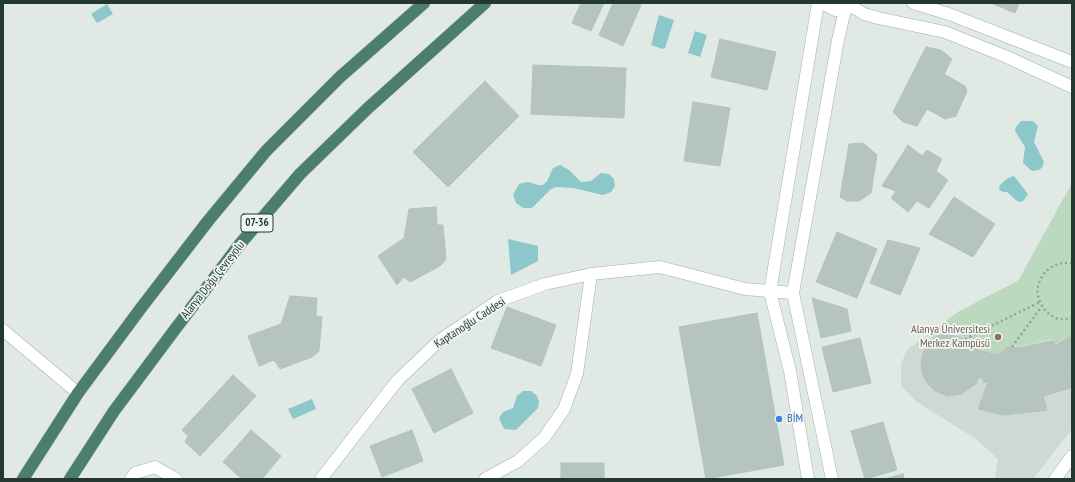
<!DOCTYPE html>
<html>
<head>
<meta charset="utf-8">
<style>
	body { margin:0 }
	#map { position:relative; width:1075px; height:482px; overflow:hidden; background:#e0e9e4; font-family:"PT Sans Narrow",sans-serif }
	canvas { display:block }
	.frame { position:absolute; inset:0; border:4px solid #223830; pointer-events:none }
</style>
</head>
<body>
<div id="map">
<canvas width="1075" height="482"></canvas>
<div class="frame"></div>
</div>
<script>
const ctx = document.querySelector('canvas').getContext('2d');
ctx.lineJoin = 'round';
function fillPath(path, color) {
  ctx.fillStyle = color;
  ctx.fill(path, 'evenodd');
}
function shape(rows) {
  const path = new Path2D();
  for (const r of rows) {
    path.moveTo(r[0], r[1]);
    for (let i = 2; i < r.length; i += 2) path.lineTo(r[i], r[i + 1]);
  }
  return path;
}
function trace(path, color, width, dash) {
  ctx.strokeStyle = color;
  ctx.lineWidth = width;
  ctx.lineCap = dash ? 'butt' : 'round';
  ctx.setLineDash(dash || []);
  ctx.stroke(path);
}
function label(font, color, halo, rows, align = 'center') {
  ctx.font = font + ' "PT Sans Narrow",sans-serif';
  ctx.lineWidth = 3.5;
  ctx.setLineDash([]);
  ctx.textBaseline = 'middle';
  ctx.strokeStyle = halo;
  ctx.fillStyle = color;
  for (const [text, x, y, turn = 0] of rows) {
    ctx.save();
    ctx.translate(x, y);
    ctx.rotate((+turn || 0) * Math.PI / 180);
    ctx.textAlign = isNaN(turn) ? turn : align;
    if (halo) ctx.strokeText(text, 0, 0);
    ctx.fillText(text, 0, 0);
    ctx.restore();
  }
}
fillPath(shape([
	[1072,183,1072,429,1033,479,995,479,998,459,976,439,917,402,901,386,901,364,907,350,958,312,1018,281]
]), '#ced9d3');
fillPath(shape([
	[1072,183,1072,328,1070,335,1056,343,1052,339,1018,346,1007,346,1004,350,997,354,977,349,973,342,943,323,958,312,1019,280]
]), '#bad9bf');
fillPath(shape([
	[107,4,113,14,97,23,91,14],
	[659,15,674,20,665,48,663,49,651,45],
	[695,31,707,35,700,57,688,53],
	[1021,121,1033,121,1038,126,1034,142,1044,162,1042,168,1038,170,1032,171,1023,163,1025,147,1015,131,1016,127],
	[560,165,569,170,581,182,591,181,601,173,609,174,614,179,615,186,611,192,603,195,573,188,556,187,551,189,532,208,523,208,516,203,513,195,519,184,528,182,538,185,543,185,547,181,553,168],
	[1014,176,1028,194,1024,200,1021,202,1017,201,1007,192,1003,192,999,190,1000,185,1008,178],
	[508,239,538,246,538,261,511,275],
	[523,391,531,391,537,396,539,402,538,408,516,430,504,429,499,418,503,412,513,408,517,396],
	[312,399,316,409,293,419,288,409]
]), '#8cc7ca');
const building = shape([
	[581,3,604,3,591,31,572,23,581,3],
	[613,3,637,3,641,5,623,46,599,35,613,3],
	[991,3,1019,3,1015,13,991,3],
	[720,39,776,52,767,90,711,77,720,39],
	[926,47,941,50,952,59,944,74,965,86,967,91,956,116,945,119,927,109,917,126,903,122,893,112,926,47],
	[533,65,626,68,624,118,531,114,533,65],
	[485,81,519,116,448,187,413,152,485,81],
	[693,102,730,108,720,166,684,161,693,102],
	[863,143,877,155,871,193,859,201,847,201,840,197,849,144,863,143],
	[908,145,922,156,927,150,942,159,936,171,948,180,929,208,917,201,908,212,891,198,896,191,882,186,908,145],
	[954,197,995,224,973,257,929,234,954,197],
	[436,207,437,225,443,225,446,259,440,266,410,282,404,277,397,285,378,256,404,238,409,209,436,207],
	[837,232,877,249,857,298,816,282,837,232],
	[888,240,920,248,900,295,870,283,888,240],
	[290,296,317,298,316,316,322,317,319,351,312,357,280,369,274,360,259,366,248,336,281,324,290,296],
	[812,298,847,309,851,331,821,338,812,298],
	[507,307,556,325,541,366,491,348,507,307],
	[757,313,784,465,706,479,679,327,757,313],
	[1072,332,1070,388,1043,396,1047,410,1004,415,978,409,988,383,983,382,984,379,979,377,976,384,961,394,948,396,935,391,928,384,923,376,921,365,923,354,928,343,937,336,947,334,959,337,972,343,977,350,997,355,1005,350,1007,347,1018,348,1053,341,1056,345,1071,336,1072,332],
	[860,338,871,383,833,392,822,347,860,338],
	[451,369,473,413,434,433,412,389,451,369],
	[233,375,256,396,200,456,185,442,188,436,182,430,233,375],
	[883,422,897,470,865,479,851,431,883,422],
	[251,430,281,456,262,479,242,479,223,462,251,430],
	[412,430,423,461,382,477,370,446,412,430],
	[561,463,604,463,604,479,561,479,561,463],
	[903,474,904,479,884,479,903,474]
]);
fillPath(building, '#b5c4bd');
trace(building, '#b3c2ba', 1);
const minor = shape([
	[822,3,835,10,845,10,852,6],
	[913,3,949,14,1072,62],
	[851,6,864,14,878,18,945,32,1007,57,1072,87],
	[3,330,78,393],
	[131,479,135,473,155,467,176,479],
	[321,479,397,381,439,341,498,301,545,284,591,274,660,267,745,289,793,293],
	[485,479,518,461,544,438,564,409,577,374,591,274],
	[808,479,790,371,770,292,818,3],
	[832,479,793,293,838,40,845,10],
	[1055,479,1072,456]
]);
const trunk = shape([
	[23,479,78,393,141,308,208,221,266,151,340,77,424,3],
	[70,479,114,411,176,328,240,244,300,174,367,109,485,3]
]);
trace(minor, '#a3b0aa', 13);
trace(trunk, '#bdc3c1', 13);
trace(shape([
	[1072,263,1062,263,1053,266,1045,272,1040,280,1037,290,1039,300,1043,308,1050,315,1058,319,1072,319],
	[965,339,1040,302],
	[1012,347,1042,306]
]), '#83aa9a', 2.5, [2, 3]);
trace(minor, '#fff', 12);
trace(trunk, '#4c7e6e', 12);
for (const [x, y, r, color] of [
	[998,337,4,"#8d6e63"],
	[779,419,4,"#3f7fe0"]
]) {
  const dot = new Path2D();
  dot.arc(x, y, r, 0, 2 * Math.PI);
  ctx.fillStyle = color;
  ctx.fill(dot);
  trace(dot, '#f0f6f2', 1.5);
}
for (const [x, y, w] of [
	[257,223,32]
]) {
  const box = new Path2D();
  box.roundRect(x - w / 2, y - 9, w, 18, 3);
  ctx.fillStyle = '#f0f6f2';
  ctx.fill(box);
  trace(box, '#223830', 1);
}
label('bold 11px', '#223830', null, [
	["07-36",257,223]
]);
label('12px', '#223830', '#f0f6f2', [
	["Alanya Doğu Çevreyolu",213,280,-52],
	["Kaptanoğlu Caddesi",470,323,-33]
]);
label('12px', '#785e54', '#f0f6f2', [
	["Alanya Üniversitesi",990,330],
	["Merkez Kampüsü",990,344]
], 'right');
label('12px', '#366cbe', '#f0f6f2', [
	["BİM",787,419]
], 'left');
</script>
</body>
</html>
